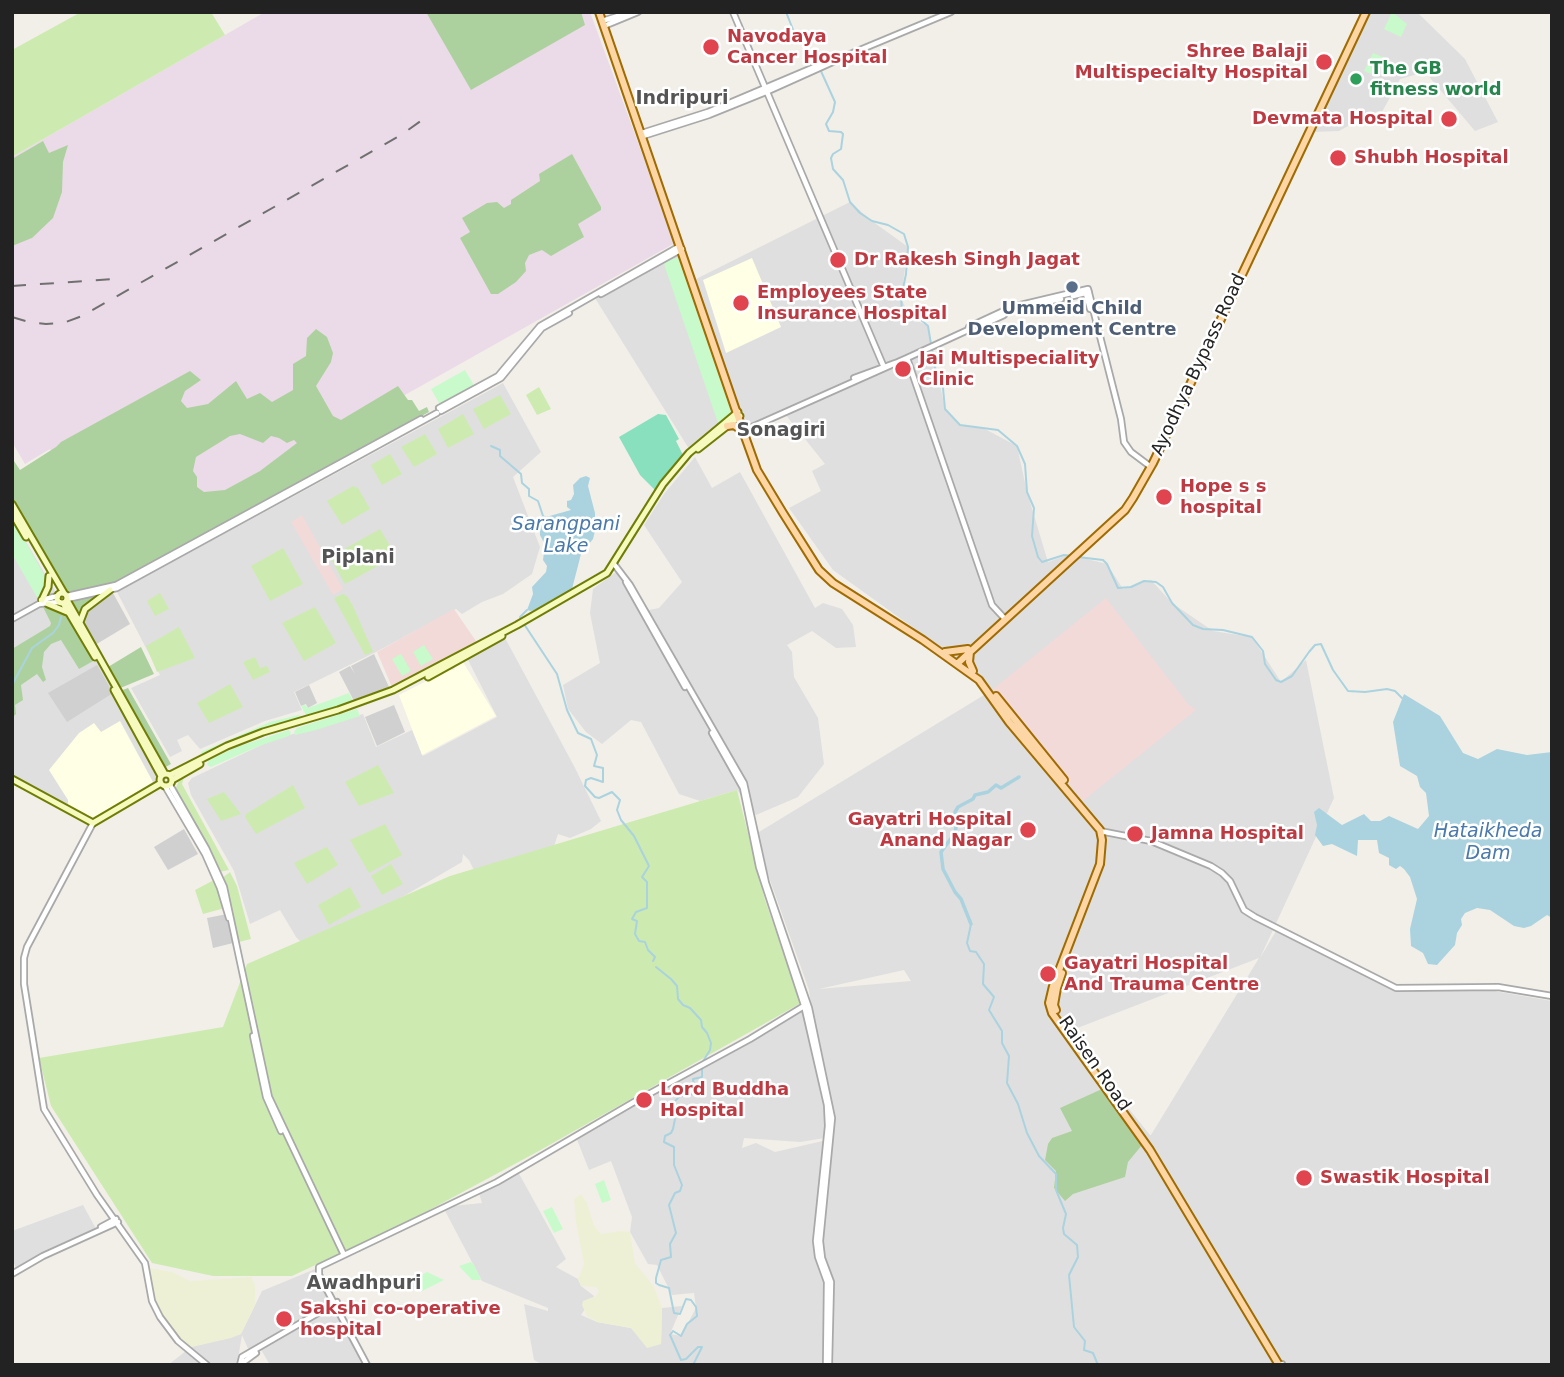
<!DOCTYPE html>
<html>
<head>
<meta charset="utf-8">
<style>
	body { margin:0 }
	#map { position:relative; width:1564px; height:1377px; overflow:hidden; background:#f2efe9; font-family:"DejaVu Sans",sans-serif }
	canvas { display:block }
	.frame { position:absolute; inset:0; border:14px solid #222; pointer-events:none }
</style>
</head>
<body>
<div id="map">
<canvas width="1564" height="1377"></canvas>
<div class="frame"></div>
</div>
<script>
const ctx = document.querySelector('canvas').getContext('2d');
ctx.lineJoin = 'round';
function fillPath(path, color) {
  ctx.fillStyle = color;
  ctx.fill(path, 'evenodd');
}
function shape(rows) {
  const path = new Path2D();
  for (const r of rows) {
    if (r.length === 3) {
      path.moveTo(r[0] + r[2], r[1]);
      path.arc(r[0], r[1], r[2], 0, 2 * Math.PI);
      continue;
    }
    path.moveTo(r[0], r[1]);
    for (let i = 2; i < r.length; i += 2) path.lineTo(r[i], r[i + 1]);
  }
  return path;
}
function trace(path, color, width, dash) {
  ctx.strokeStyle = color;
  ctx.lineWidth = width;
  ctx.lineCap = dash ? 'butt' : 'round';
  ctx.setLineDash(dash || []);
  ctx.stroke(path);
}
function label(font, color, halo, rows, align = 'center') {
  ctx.font = font + ' "DejaVu Sans",sans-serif';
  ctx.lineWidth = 5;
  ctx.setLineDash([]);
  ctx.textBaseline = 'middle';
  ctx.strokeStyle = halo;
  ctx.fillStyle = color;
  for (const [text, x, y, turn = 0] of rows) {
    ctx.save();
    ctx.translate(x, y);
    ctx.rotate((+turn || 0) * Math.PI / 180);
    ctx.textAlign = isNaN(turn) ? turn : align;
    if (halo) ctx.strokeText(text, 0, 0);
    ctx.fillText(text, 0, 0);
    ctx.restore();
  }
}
fillPath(shape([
	[1369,12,1417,12,1465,59,1498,122,1475,131,1425,72,1400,79,1382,112,1379,111,1366,116,1339,131,1312,132],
	[850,202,872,221,908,247,901,298,910,317,928,326,945,409,960,425,983,428,1017,446,1027,492,1048,562,1073,553,1080,546,1083,558,1107,564,1123,589,1144,581,1151,580,1172,603,1213,631,1252,637,1281,682,1306,660,1334,798,1260,958,1279,926,1396,988,1471,987,1552,1001,1552,1365,543,1365,534,1360,524,1304,548,1311,548,1308,482,1281,443,1207,482,1203,479,1193,517,1170,566,1259,556,1267,578,1279,581,1286,594,1296,581,1315,597,1322,631,1328,661,1344,662,1308,682,1306,670,1334,681,1336,696,1308,694,1293,672,1295,657,1265,648,1264,630,1232,632,1217,611,1161,589,1170,576,1137,805,1009,818,1062,809,990,754,835,989,692,982,679,968,667,833,570,789,508,821,491,812,471,825,464,785,414,746,432,739,412,691,452,595,298,681,249,694,280],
	[1259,958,1151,1135,1150,1135,1067,1032],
	[904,970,911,981,819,989],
	[744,1138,800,1142,825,1138,827,1140,775,1152,756,1143,742,1148],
	[503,383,541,452,513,477,540,547,532,574,503,594,482,602,462,614,456,609,376,652,294,692,302,710,265,721,200,749,188,735,177,740,182,751,170,757,131,688,160,675,117,592],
	[695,457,712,488,740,472,815,608,823,603,842,609,853,625,856,647,836,648,812,631,787,645,792,652,794,677,818,718,824,764,798,797,756,815,737,790,700,801,679,794,641,722,631,720,602,744,586,732,568,709,563,685,600,663,590,613,593,589,620,569,649,610,659,608,682,582,644,525,664,494],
	[12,518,166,780,100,819,12,778],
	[504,636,574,766,601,821,591,829,570,838,558,834,547,867,491,905,469,860,463,854,462,862,310,951,296,937,280,910,250,924,234,871,191,795,188,783,192,778,272,740,363,714,376,747,412,730,423,756,497,717,467,658],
	[83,1205,99,1234,17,1271,12,1258,12,1231],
	[320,1267,368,1365,270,1365,260,1348,250,1353,242,1335,237,1365,168,1365,191,1347,241,1334,262,1291]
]), '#e0dfdf');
fillPath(shape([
	[302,515,343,589,333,595,291,522],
	[1106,598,1188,704,1196,710,1083,801,993,689],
	[454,609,478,644,392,687,377,652]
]), '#f2dad9');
fillPath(shape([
	[265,12,590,12,675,243,117,557,109,553,50,449,25,464,12,442,12,157]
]), '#ebdbe8');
fillPath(shape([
	[752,258,781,327,726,353,703,280],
	[463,662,496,716,422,755,399,695,448,670,454,670,456,665],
	[120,721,153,782,91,820,68,805,68,800,49,770,79,733,94,723,101,732]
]), '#ffffe5');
fillPath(shape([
	[113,593,130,624,95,645,82,624,83,616,95,602],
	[374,654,389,687,354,701,339,672,350,666,355,674,351,666],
	[97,665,113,693,67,722,48,693],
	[309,685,317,703,308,708,306,704,301,706,295,692],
	[394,705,405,732,377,746,365,717],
	[184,829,198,854,168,870,154,847],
	[227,914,233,943,213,948,207,918]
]), '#d0d0d0');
fillPath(shape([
	[581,1194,587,1203,594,1226,601,1234,622,1231,630,1232,635,1263,654,1287,662,1308,661,1344,647,1348,631,1328,597,1322,587,1316,582,1305,583,1301,596,1296,599,1291,596,1287,581,1286,578,1279,584,1264,576,1223,574,1199],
	[149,1268,172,1272,190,1281,251,1277,255,1285,255,1305,241,1334,231,1338,187,1348,160,1315,153,1300]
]), '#eef0d5');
fillPath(shape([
	[81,12,211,12,225,35,12,157,12,50],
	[539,387,551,409,537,415,526,395],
	[500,395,511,414,484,429,473,409],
	[463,414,474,434,448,448,438,429],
	[425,434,437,454,414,467,401,447],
	[390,454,402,474,382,485,371,465],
	[353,486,358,488,370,509,342,525,327,501],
	[380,529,396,556,345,584,330,557],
	[283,548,303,584,270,601,251,566],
	[160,593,169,609,155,616,147,601],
	[343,594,347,596,353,606,373,652,365,655,334,598],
	[315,607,336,643,304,661,282,623],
	[179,627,195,658,157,672,146,646],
	[255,657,260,668,267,666,270,672,253,680,243,662],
	[230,684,243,707,209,723,197,703],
	[378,765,394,793,359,806,345,782],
	[185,774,182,784,229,870,219,872,175,790,181,776],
	[293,785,305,808,256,834,245,817,246,814],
	[737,790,765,900,801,1003,537,1152,409,1221,292,1276,213,1276,152,1263,51,1106,39,1058,223,1027,247,964,450,876],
	[224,792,241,814,221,821,207,799],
	[385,824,402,855,369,873,350,840],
	[327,847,338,865,307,884,294,863],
	[391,864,403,884,382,895,371,876],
	[230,872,237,886,251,939,239,942,222,878],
	[214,880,225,908,203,914,195,890],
	[350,887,361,907,329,925,318,905]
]), '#cdebb0');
fillPath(shape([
	[426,12,581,12,585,25,471,90],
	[43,141,49,153,68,145,63,162,62,192,53,218,32,238,12,246,12,159],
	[572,154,601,207,601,210,578,224,584,237,551,256,542,250,529,255,525,263,526,271,516,282,498,294,491,294,460,238,470,232,462,218,487,203,497,202,504,208,511,204,511,200,540,181,539,174],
	[316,329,327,337,333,353,331,362,316,386,333,416,341,420,398,386,408,400,412,400,419,411,427,407,429,412,116,583,68,593,64,591,12,499,12,458,20,470,56,447,61,442,190,371,201,380,185,391,181,401,187,408,208,404,236,381,247,399,260,393,272,402,293,390,293,364,306,356,307,338],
	[240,434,263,443,271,436,279,438,287,443,294,440,297,443,260,471,225,490,204,492,197,487,197,477,193,471,196,457,230,436],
	[101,593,102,594,78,615,71,602],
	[43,607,57,608,71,618,95,660,79,669,61,640,51,644,44,652,42,667,46,680,43,682,37,674,21,685,23,700,15,705,16,714,12,718,12,649,50,626,51,623],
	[141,647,154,674,118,689,108,667],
	[128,688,171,764,164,768,120,691],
	[1102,1089,1142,1145,1128,1162,1125,1177,1073,1194,1065,1201,1054,1188,1056,1171,1045,1160,1048,1144,1052,1138,1072,1131,1060,1108]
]), '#add19e');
fillPath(shape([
	[1392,12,1407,24,1401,37,1384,29],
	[1373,53,1385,58,1376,76,1364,71],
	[679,257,731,405,732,412,718,423,665,267,664,262],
	[465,370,475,387,443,404,439,403,431,389],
	[12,518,46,578,45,592,38,599,12,554],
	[424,645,433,659,421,666,413,652],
	[401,654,411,671,402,676,392,659],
	[349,693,354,703,307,717,301,706,305,705,308,708],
	[357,709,360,716,316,730,295,735,294,732,297,728],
	[298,715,302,716,300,720,203,756,201,752,270,722],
	[289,730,291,733,289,736,259,746,211,767,207,765,209,760,237,747],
	[604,1180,611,1200,602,1203,595,1184],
	[552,1207,563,1229,554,1233,543,1211],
	[471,1262,474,1265,481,1280,472,1280,459,1266],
	[427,1272,444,1280,422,1291,414,1279]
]), '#c8facc');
fillPath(shape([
	[658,414,666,415,679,439,676,441,684,457,655,490,640,475,619,437]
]), '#88e0be');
fillPath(shape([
	[586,476,590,478,588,486,595,513,595,531,593,539,581,554,572,589,539,608,531,611,527,610,533,594,532,587,546,572,547,566,543,560,545,545,540,535,540,529,546,517,571,510,567,507,567,501,571,500,574,494,573,485,580,478],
	[1404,694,1440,716,1463,753,1478,759,1497,749,1527,755,1552,752,1552,918,1547,915,1531,926,1524,928,1514,926,1490,910,1477,908,1465,913,1461,919,1462,925,1457,933,1455,945,1437,965,1428,964,1423,953,1411,946,1410,929,1417,899,1410,877,1404,869,1400,866,1396,869,1389,865,1389,858,1379,853,1377,840,1358,840,1357,856,1332,844,1323,846,1315,835,1317,825,1314,812,1319,808,1342,825,1364,814,1371,821,1380,821,1389,816,1418,829,1429,816,1426,793,1420,787,1417,776,1400,766,1393,722]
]), '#aad3df');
trace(shape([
	[786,12,794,32,810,50,818,64],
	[820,69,835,102,833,112,826,124,829,131,841,132,843,134,841,149,833,154,831,158,833,169,843,180,850,202,860,213,872,221,888,225,904,234,908,247,906,274,901,298,902,310,905,316,920,319,928,326,935,368,943,388,945,409,960,425,998,430,1017,446,1025,464,1027,492,1034,508,1032,536,1038,557,1042,562,1064,555,1072,556],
	[491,446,500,450,500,456,521,474,522,483,529,489,529,496,538,501,543,516,548,519],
	[1078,557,1103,560,1107,564,1118,588,1131,587,1144,581,1156,582,1163,587,1172,603,1193,625,1203,629,1223,630,1252,637,1263,651,1265,664,1276,680,1281,682,1292,676,1309,652,1315,645,1321,644,1333,670,1348,691,1365,692,1387,689,1395,691,1402,698],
	[521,620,520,617,527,610],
	[524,624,557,674,567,710,578,733,591,739,597,755,594,766,603,768,603,782,591,778,586,780,585,786,595,797,599,798,612,792,620,800,617,810,621,820,634,836,649,866,642,877,647,882,647,908,636,912,632,919,637,921,635,934,639,941,645,942,648,950,655,957,653,961],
	[12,685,32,648,53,633,59,625,61,617],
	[971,924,967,943,970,951,976,952,984,964,983,984,994,997,989,1010,1002,1031,1002,1043,1009,1056,1007,1083,1018,1104,1027,1133,1039,1156,1056,1174,1056,1190,1066,1214,1063,1228,1064,1234,1077,1245,1078,1257,1069,1275,1074,1327,1085,1341,1084,1350,1093,1353,1098,1365],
	[656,967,671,979,677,986,678,999,683,1005,690,1008,701,1020,702,1027,707,1033,711,1043,710,1050,702,1063],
	[693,1365,702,1347,698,1347,686,1359,681,1360,670,1335,673,1331,681,1336,687,1324,697,1316,696,1307,691,1300,686,1299,680,1314,674,1313,669,1288,659,1285,656,1283,656,1278,661,1260,671,1257,670,1244,676,1233,669,1205,675,1193,680,1191,682,1185,674,1165,674,1147,664,1142,665,1136,671,1133,673,1129,675,1119,670,1110,671,1105,680,1096,695,1094,693,1079,702,1077,702,1069]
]), '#aad3df', 2);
trace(shape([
	[971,924,961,899,955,892,943,869,941,852,955,833,957,822,955,812,958,807,973,799,975,795,988,792,996,785,1001,788,1019,777]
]), '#aad3df', 3.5);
const tertiary = shape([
	[733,12,883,365],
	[602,21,628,13],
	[604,26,638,12],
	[642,133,708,112,831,60],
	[643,136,709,115,766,92,855,52,951,12],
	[1085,290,1090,309],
	[601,294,682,249],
	[1073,296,1089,292],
	[1035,304,1061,299],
	[980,326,1004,315],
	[968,330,969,327,1012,307,1088,289,1121,419,1124,442,1131,452,1151,467],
	[907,358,968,330],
	[854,378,895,363],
	[439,408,498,376,540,326,680,246],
	[441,411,501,378,542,328,569,313],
	[743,431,907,358,992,605,1005,619],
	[614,564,630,585,744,783,766,883,809,1008,832,1118,820,1241,822,1258,831,1282,829,1365],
	[626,582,685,687],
	[67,596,116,585,421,419],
	[67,599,117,588,437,413],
	[41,600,58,596],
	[12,619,39,604,59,602],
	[712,733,743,788,759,867,804,1005,827,1105,828,1126,816,1241,818,1257,827,1282,826,1365],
	[170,785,206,848,224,887,269,1097,344,1255],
	[165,786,205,854,220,888,229,918],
	[93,823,27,947,24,958,24,984,44,1109,97,1195,145,1263,152,1301,160,1317,178,1341,207,1365],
	[1100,831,1151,841,1211,866,1222,873,1230,881,1244,910,1255,917,1396,988,1498,987,1552,996],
	[253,1036,266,1097,281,1131],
	[101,1227,116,1219],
	[12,1274,43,1256,118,1222],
	[241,1364,256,1353],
	[240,1365,242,1357,337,1302],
	[367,1365,319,1275,319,1267,497,1182,634,1102,750,1039,804,1006],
	[1282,1365,1282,1364]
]);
const secondary = shape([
	[698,449,740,416],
	[12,504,64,593],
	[12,513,26,537],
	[62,598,5],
	[42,600,48,587,49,576],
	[67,600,165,774],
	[63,603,95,657],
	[48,604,67,612],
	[80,622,85,609,110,590],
	[428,677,502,636],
	[114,690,161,776],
	[166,780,6],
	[170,775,227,746,263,732,338,710,393,690,517,625,607,573,663,484,689,453,738,412],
	[12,779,93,823,161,783],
	[172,780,200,764]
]);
const primary = shape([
	[599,12,743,431,757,470,783,513,819,570,833,583,923,640,979,680,1009,722,1100,830,1102,840,1100,864,1053,986,1049,1003,1052,1013,1150,1150,1279,1365],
	[727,426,734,425,741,430],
	[945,652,968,649],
	[970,652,969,662,973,671],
	[957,664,1125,510,1133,498,1153,463,1366,12],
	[996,696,1064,780],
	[1056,1010,1054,1005,1057,988,1062,973]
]);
trace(tertiary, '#a9a9a9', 8);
trace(secondary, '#707d05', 9);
trace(primary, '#a06b00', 10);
trace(tertiary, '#fff', 4.5);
trace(secondary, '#f7fabf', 5);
trace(primary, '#fcd6a4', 6);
trace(shape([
	[12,286,115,279],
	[12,317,29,322,46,324,63,323,82,316,401,135,429,115]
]), '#707070', 2, [14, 14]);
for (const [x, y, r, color] of [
	[711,47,9,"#e0444e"],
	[1324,62,9,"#e0444e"],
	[1356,79,7,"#2e9e5b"],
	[1449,119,9,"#e0444e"],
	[1338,158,9,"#e0444e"],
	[838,260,9,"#e0444e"],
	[1072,287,7,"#5c6f8a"],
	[741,303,9,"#e0444e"],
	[903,369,9,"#e0444e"],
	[1164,497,9,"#e0444e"],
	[1028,830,9,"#e0444e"],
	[1135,834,9,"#e0444e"],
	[1048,974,9,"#e0444e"],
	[644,1100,9,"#e0444e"],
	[1304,1178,9,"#e0444e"],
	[284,1319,9,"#e0444e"]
]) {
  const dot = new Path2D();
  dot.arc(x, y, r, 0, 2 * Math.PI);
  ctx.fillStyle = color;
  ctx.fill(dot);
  trace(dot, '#fff', 2.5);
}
label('bold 18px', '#be3a42', '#fff', [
	["Navodaya",727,37],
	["Cancer Hospital",727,58],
	["Shree Balaji",1308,52,"right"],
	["Multispecialty Hospital",1308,73,"right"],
	["Devmata Hospital",1433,119,"right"],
	["Shubh Hospital",1354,158],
	["Dr Rakesh Singh Jagat",854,260],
	["Employees State",757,293],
	["Insurance Hospital",757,314],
	["Jai Multispeciality",919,359],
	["Clinic",919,380],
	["Hope s s",1180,487],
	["hospital",1180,508],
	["Gayatri Hospital",1012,820,"right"],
	["Anand Nagar",1012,841,"right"],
	["Jamna Hospital",1151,834],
	["Gayatri Hospital",1064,964],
	["And Trauma Centre",1064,985],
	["Lord Buddha",660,1090],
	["Hospital",660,1111],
	["Swastik Hospital",1320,1178],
	["Sakshi co-operative",300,1309],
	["hospital",300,1330]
], 'left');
label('bold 18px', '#27864d', '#fff', [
	["The GB",1370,69],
	["fitness world",1370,90]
], 'left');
label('bold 18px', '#4e5e75', '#fff', [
	["Ummeid Child",1072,309],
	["Development Centre",1072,330]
]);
label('18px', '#222', '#fff', [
	["Ayodhya Bypass Road",1199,365,-65],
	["Raisen Road",1094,1064,55]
]);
label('bold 19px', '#555', '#fff', [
	["Indripuri",682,99],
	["Sonagiri",781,431],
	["Piplani",358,558],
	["Awadhpuri",364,1284]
]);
label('italic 19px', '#4a7aab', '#fff', [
	["Sarangpani",566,525],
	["Lake",566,547],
	["Hataikheda",1488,832],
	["Dam",1488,854]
]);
</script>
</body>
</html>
